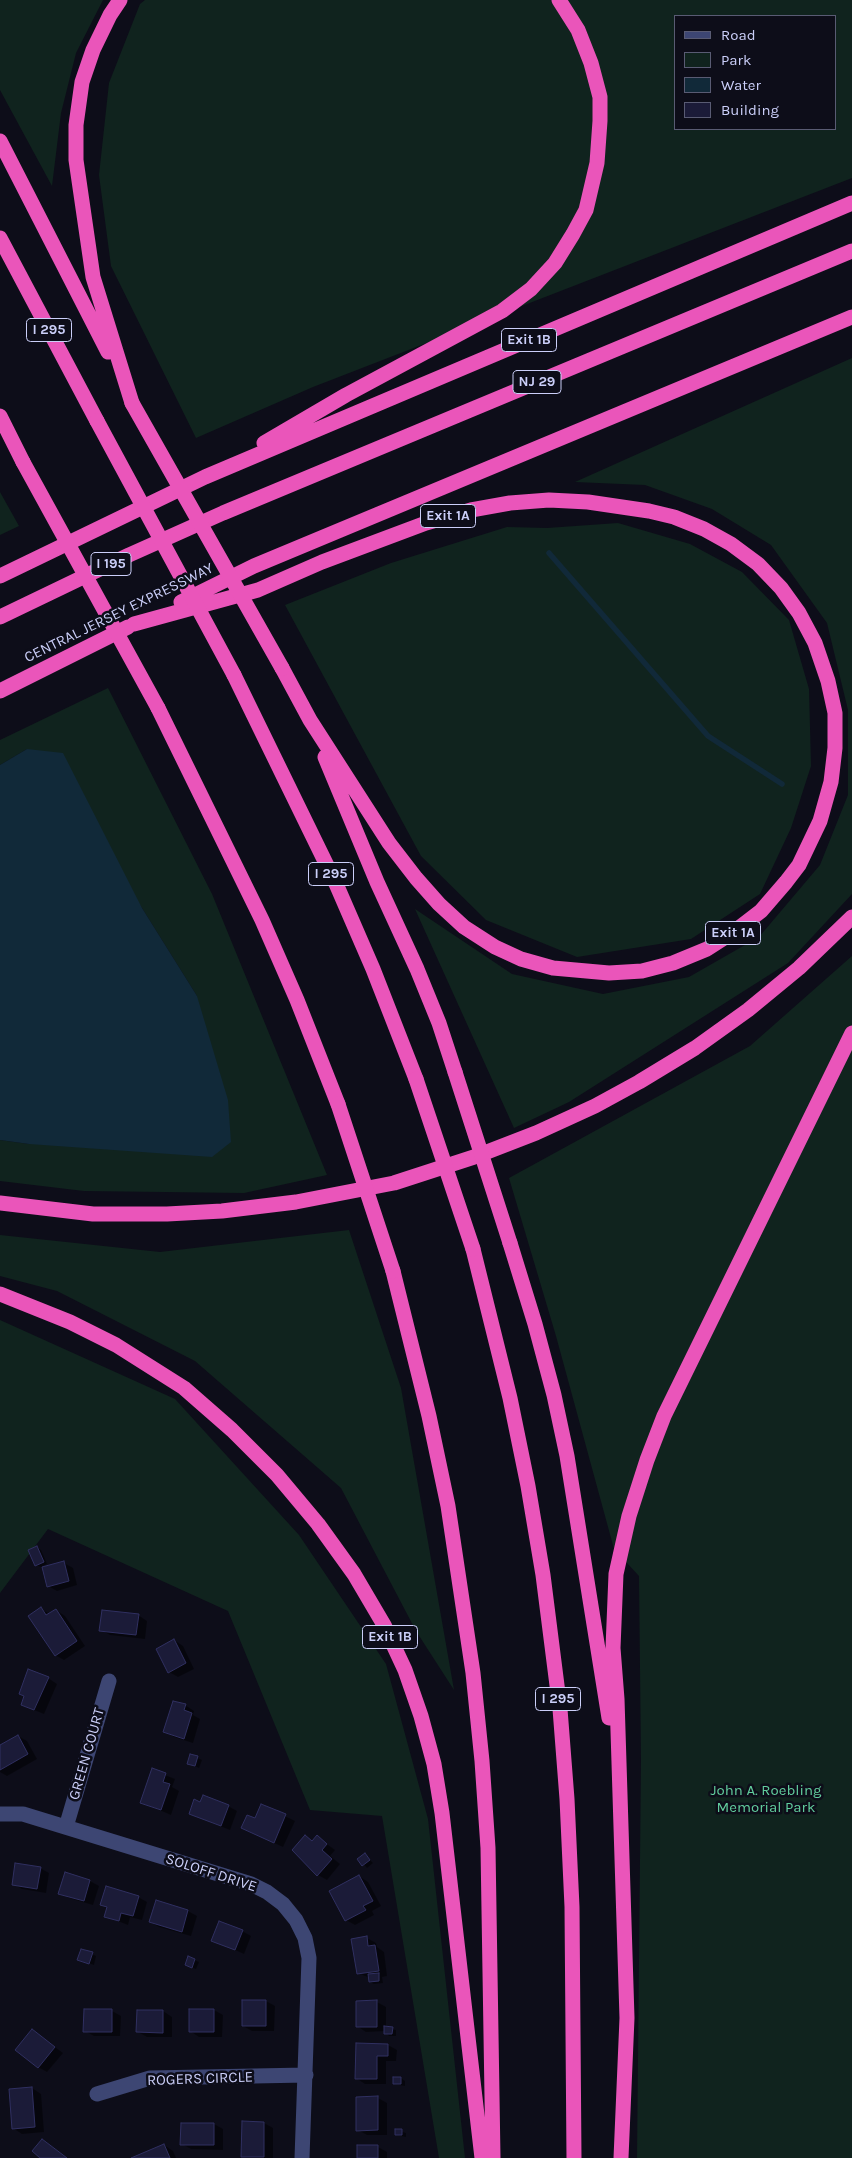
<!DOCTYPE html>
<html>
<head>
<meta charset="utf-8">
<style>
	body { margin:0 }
	#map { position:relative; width:852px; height:2158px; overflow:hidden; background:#0d0d19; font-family:Karla,sans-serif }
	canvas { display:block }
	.legend { position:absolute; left:674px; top:15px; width:162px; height:115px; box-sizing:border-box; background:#0d0d19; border:1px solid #595b73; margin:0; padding:6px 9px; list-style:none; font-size:15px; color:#cbcff9 }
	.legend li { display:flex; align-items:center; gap:10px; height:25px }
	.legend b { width:25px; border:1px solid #595b73 }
</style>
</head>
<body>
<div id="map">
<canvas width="852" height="2158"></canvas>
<ul class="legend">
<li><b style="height:6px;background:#3d4673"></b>Road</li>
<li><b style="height:14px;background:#10231e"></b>Park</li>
<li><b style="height:14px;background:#112939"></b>Water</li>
<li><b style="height:14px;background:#1b1b38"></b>Building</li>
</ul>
</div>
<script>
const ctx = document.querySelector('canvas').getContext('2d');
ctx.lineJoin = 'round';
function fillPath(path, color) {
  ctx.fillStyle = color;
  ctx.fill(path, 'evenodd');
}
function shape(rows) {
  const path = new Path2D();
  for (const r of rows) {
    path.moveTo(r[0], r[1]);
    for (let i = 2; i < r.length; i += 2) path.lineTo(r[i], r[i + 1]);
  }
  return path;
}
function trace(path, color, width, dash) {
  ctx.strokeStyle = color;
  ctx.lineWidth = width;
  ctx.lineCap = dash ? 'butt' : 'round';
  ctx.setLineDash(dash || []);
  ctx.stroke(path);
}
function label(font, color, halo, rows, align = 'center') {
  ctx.font = font + ' Karla,sans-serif';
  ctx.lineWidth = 5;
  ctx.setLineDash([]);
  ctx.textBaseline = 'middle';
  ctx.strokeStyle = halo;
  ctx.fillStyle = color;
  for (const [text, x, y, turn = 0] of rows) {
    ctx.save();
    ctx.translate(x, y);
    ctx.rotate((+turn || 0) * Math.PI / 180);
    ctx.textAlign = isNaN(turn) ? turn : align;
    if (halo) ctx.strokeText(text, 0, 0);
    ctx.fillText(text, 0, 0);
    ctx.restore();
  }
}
fillPath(shape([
	[0,0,103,0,76,53,61,113,52,186,0,90],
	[145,0,852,0,852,178,313,387,196,438,111,266,99,175,109,83,140,4],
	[676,16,836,16,836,129,676,129],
	[852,358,852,894,788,963,569,1102,514,1128,415,909,512,974,603,994,689,977,759,937,820,865,848,795,848,710,827,623,771,545,712,509,645,485,575,482],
	[0,492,19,526,0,535],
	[618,523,690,544,742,572,789,620,809,689,811,766,791,828,760,894,691,939,577,957,486,920,421,856,285,605,391,563,507,527,547,528],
	[108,688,212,894,327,1175,244,1193,84,1191,0,1181,0,1140,29,1144,197,996,142,908,27,749,0,765,0,740],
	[852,956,852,2158,637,2158,641,1760,639,1576,614,1549,556,1336,509,1178,750,1046],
	[349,1230,401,1388,454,1690,416,1631,341,1488,195,1361,57,1291,0,1276,0,1235,160,1252],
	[0,1320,175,1399,299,1535,386,1664,428,1819,465,2158,439,2158,382,1816,310,1810,228,1611,48,1529,0,1593]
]), '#10231e');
fillPath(shape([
	[27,749,63,753,142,908,197,996,228,1100,231,1142,212,1157,29,1144,0,1140,0,765]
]), '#112939');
fillPath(shape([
	[36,1547,41,1550,47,1564,41,1567,36,1565],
	[64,1563,73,1568,77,1585,57,1591,48,1586],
	[41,1609,50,1614,56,1610,65,1616,85,1646,64,1660,55,1655],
	[138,1615,147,1621,145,1639,110,1635,101,1630],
	[174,1640,183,1646,194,1669,178,1677,169,1672],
	[48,1678,57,1684,44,1714,22,1705],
	[185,1705,194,1711,193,1715,200,1719,193,1743,174,1737,165,1732],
	[18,1736,27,1741,37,1759,7,1776,0,1772,0,1746],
	[191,1755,202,1760,199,1768,189,1763],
	[152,1770,175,1779,172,1787,179,1791,171,1815,141,1802],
	[201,1803,228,1806,237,1811,230,1830,190,1814],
	[262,1805,295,1821,283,1847,242,1828,256,1820],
	[305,1837,313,1841,317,1837,335,1850,330,1856,340,1864,327,1880,318,1875],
	[365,1855,373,1863,367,1868,359,1859],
	[40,1868,49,1873,46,1893,22,1889,13,1884],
	[359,1876,368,1882,381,1906,372,1911,374,1915,355,1925,346,1920],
	[90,1881,99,1886,93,1905,69,1898,60,1893],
	[138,1897,147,1902,142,1920,130,1917,128,1925,105,1916,108,1909,101,1905],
	[156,1902,188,1911,197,1916,191,1936,159,1927,150,1922],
	[242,1931,251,1936,244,1954,213,1940],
	[367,1938,376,1943,377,1947,384,1952,387,1976,382,1977,383,1983,374,1984,370,1982,370,1978,358,1973,352,1940],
	[92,1954,96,1956,94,1965,79,1960],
	[189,1958,199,1962,196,1969,190,1967],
	[266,2001,275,2006,274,2031,252,2031,243,2026],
	[377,2002,386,2007,386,2028,396,2030,396,2036,389,2036,385,2031,366,2032,357,2026],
	[214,2010,223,2015,222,2037,199,2037,190,2031],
	[112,2011,121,2016,120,2036,94,2036,85,2031],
	[163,2011,172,2017,172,2037,147,2037,138,2032],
	[32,2030,63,2053,47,2072,38,2067],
	[357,2045,388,2045,397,2050,396,2061,386,2061,386,2084,365,2084,356,2078],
	[401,2078,405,2081,405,2086,394,2084],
	[32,2088,41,2094,44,2132,22,2134,13,2128],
	[378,2098,387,2103,387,2135,367,2135,358,2130],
	[264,2123,273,2128,273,2158,246,2158,242,2156],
	[182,2124,214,2124,223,2129,223,2150,191,2149,182,2144],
	[396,2130,406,2133,406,2137,396,2135],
	[164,2145,173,2151,176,2158,135,2158],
	[378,2147,387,2152,387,2158,358,2158]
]), '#0007');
trace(shape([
	[549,553,708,736,782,784]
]), '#112939', 5.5);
const building = shape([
	[37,1546,44,1562,35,1566,28,1550,37,1546],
	[64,1561,69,1581,47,1587,42,1567,64,1561],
	[41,1607,46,1615,56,1609,77,1641,55,1656,28,1616,41,1607],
	[102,1610,139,1614,136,1635,99,1631,102,1610],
	[174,1639,186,1663,168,1673,156,1649,174,1639],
	[28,1669,49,1677,34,1710,21,1705,24,1696,19,1694,28,1669],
	[173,1701,186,1704,184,1710,192,1713,184,1739,163,1732,173,1701],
	[18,1735,28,1754,0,1770,0,1745,18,1735],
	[190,1754,198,1756,195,1766,187,1764,190,1754],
	[152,1768,166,1773,163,1782,170,1784,161,1810,140,1803,152,1768],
	[203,1795,229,1805,221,1826,189,1814,194,1799,200,1802,203,1795],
	[261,1804,286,1814,274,1843,241,1828,247,1815,255,1818,261,1804],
	[305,1835,312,1841,317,1835,327,1844,322,1850,332,1859,317,1876,292,1850,305,1835],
	[365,1853,370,1860,362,1866,357,1859,365,1853],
	[15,1863,41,1867,37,1889,12,1885,15,1863],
	[65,1872,90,1880,84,1901,58,1894,65,1872],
	[359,1875,373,1901,363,1906,366,1910,345,1921,329,1891,359,1875],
	[106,1886,139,1896,133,1916,121,1913,119,1921,104,1917,107,1907,100,1905,106,1886],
	[156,1900,188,1910,182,1932,149,1922,156,1900],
	[219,1921,243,1930,235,1950,211,1941,219,1921],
	[367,1936,368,1946,375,1945,379,1971,357,1974,351,1939,367,1936],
	[81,1949,93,1952,89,1964,77,1960,81,1949],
	[188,1956,195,1959,192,1968,185,1965,188,1956],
	[379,1973,379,1981,369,1982,368,1974,379,1973],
	[242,2000,266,2000,266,2026,242,2026,242,2000],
	[377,2000,377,2027,356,2027,356,2001,377,2000],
	[84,2009,112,2009,112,2032,83,2032,84,2009],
	[189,2009,214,2009,214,2032,189,2032,189,2009],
	[137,2010,163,2010,163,2033,136,2032,137,2010],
	[384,2026,393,2027,392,2034,384,2034,384,2026],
	[32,2029,55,2047,38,2068,15,2050,32,2029],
	[356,2043,388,2044,388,2056,377,2056,377,2079,355,2079,356,2043],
	[393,2077,401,2077,401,2084,393,2084,393,2077],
	[32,2087,35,2127,12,2129,9,2089,32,2087],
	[378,2096,378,2130,356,2131,356,2097,378,2096],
	[242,2121,264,2122,264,2157,241,2157,242,2121],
	[181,2123,214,2123,214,2145,180,2145,181,2123],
	[395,2129,402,2129,402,2135,395,2135,395,2129],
	[42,2139,67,2158,40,2158,32,2151,42,2139],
	[164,2144,170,2158,131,2158,164,2144],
	[357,2145,378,2145,378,2158,357,2158,357,2145]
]);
fillPath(building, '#1b1b38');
trace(building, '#303061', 1);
trace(shape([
	[0,1814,23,1814,251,1884,267,1892,283,1904,296,1920,305,1938,309,1958,302,2158],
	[66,1827,109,1681],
	[97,2094,150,2078,306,2075]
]), '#3d4673', 15);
trace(shape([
	[120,0,110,15,93,50,82,82,76,125,76,160,93,277,132,403],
	[0,141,108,352],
	[0,238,97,421],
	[0,416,23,462],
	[264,443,346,395,502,311,531,289,555,263,573,234,586,210,597,163,600,121,600,97,591,63,578,30,559,0],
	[0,576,205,477,852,203],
	[181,602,254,566,852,317],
	[0,617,129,555,223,513,852,251],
	[134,624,258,590,322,562,426,523,471,510,510,503,549,500,588,502,649,511,674,517,704,529,731,544,758,564,781,588,799,613,815,643,828,681,835,713,835,748,831,782,820,821,799,865,786,882,761,911,735,931,707,949,673,963,642,971,609,973,553,968,521,959,495,947,464,927,439,904,416,878,389,843,310,720,282,668],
	[234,675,337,886,373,969,416,1079],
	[0,691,128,627],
	[158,708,262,920,297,1000,338,1104],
	[325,757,377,882,417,969,439,1023,455,1072],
	[0,1203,93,1214,167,1214,222,1211,296,1202,394,1183,474,1157,536,1133,595,1106,639,1082,695,1048,748,1010,799,968,852,917],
	[510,1243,535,1324,554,1395,567,1456,609,1718],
	[473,1249,510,1398,528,1486,543,1575,560,1709,567,1799,572,1907,574,2158],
	[393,1271,429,1416,448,1506,473,1673,482,1761,488,1848,493,2158],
	[0,1294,70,1322,116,1345,184,1388,232,1430,277,1475,318,1524,354,1574,384,1625,405,1670,421,1716,434,1764,442,1813,482,2158],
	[621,2158,627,2018,617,1699,613,1648,616,1574,629,1516,647,1460,664,1416,852,1033]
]), '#ea55ba', 15);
trace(shape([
	[132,403,282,668],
	[97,421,234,675],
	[23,462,158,708],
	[455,1072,510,1243],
	[416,1079,473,1249],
	[338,1104,393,1271]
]), '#ea55ba', 15);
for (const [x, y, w] of [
	[49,330,45],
	[529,340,55],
	[537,382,48],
	[448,516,55],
	[111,564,40],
	[331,874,45],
	[733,933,55],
	[390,1637,55],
	[558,1699,45]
]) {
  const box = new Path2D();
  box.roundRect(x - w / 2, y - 11.5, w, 23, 4);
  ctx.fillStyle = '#0d0d19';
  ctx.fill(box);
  trace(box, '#cbcff9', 1);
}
label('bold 14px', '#cbcff9', null, [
	["I 295",49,330],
	["Exit 1B",529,340],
	["NJ 29",537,382],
	["Exit 1A",448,516],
	["I 195",111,564],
	["I 295",331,874],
	["Exit 1A",733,933],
	["Exit 1B",390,1637],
	["I 295",558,1699]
]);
label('15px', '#cbcff9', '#0d0d19', [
	["CENTRAL JERSEY EXPRESSWAY",119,613,-26],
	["GREEN COURT",87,1754,-74],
	["SOLOFF DRIVE",211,1873,18],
	["ROGERS CIRCLE",200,2079,-2]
]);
label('15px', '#62ce9e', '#0d0d19', [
	["John A. Roebling",766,1791],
	["Memorial Park",766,1808]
]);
</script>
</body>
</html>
